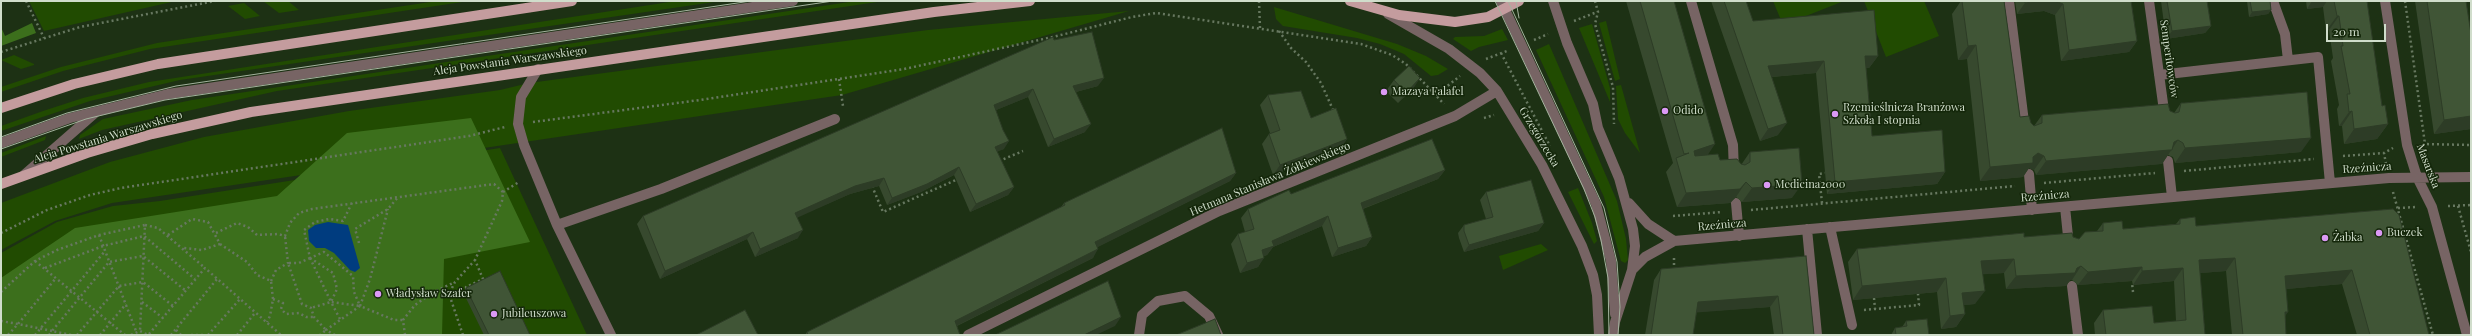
<!DOCTYPE html>
<html>
<head>
<meta charset="utf-8">
<style>
	body { margin:0 }
	#map { position:relative; width:2472px; height:336px; overflow:hidden; background:#1d3114; font-family:"Playfair Display",serif }
	canvas { display:block }
	.frame { position:absolute; inset:0; border:2px solid #d0ddcb; pointer-events:none }
	.scale { position:absolute; left:2326px; top:24px; width:60px; height:18px; box-sizing:border-box; border:2px solid #d0ddcb; border-top:0; padding-left:5px; font-size:12px; line-height:14px; white-space:nowrap; color:#d0ddcb; -webkit-text-stroke:3px #14270a; paint-order:stroke }
</style>
</head>
<body>
<div id="map">
<canvas width="2472" height="336"></canvas>
<div class="frame"></div>
<div class="scale">20 m</div>
</div>
<script>
const ctx = document.querySelector('canvas').getContext('2d');
ctx.lineJoin = 'round';
function fillPath(path, color) {
  ctx.fillStyle = color;
  ctx.fill(path, 'evenodd');
}
function shape(rows) {
  const path = new Path2D();
  for (const r of rows) {
    path.moveTo(r[0], r[1]);
    for (let i = 2; i < r.length; i += 2) path.lineTo(r[i], r[i + 1]);
  }
  return path;
}
function trace(path, color, width, dash) {
  ctx.strokeStyle = color;
  ctx.lineWidth = width;
  ctx.lineCap = dash ? 'butt' : 'round';
  ctx.setLineDash(dash || []);
  ctx.stroke(path);
}
function label(font, color, halo, rows, align = 'center') {
  ctx.font = font + ' "Playfair Display",serif';
  ctx.lineWidth = 3;
  ctx.setLineDash([]);
  ctx.textBaseline = 'middle';
  ctx.strokeStyle = halo;
  ctx.fillStyle = color;
  for (const [text, x, y, turn = 0] of rows) {
    ctx.save();
    ctx.translate(x, y);
    ctx.rotate((+turn || 0) * Math.PI / 180);
    ctx.textAlign = isNaN(turn) ? turn : align;
    if (halo) ctx.strokeText(text, 0, 0);
    ctx.fillText(text, 0, 0);
    ctx.restore();
  }
}
fillPath(shape([
	[29,1,176,1,44,31],
	[263,1,288,1,299,10,279,13],
	[437,1,469,1,150,49,63,71,1,92,1,87,61,67,157,43],
	[676,1,721,1,180,80,90,101,1,131,1,126,43,111,83,98,149,82],
	[856,1,884,1,277,91,102,130,79,139,80,135,103,119,192,100],
	[1773,1,1844,1,1783,25],
	[1864,1,1924,1,1939,36,1886,57],
	[244,3,260,16,245,19,228,6],
	[1274,7,1397,44,1426,56,1448,69,1438,75,1431,76,1404,54,1380,44,1357,38,1283,26,1276,19],
	[1129,11,842,95,112,203,55,221,1,250,1,203,110,162,204,137,349,111,500,90,529,83,928,30],
	[1606,21,1620,79,1615,81,1599,23],
	[1592,24,1610,88,1610,102,1579,28],
	[1502,29,1508,40,1479,47,1471,51,1453,39,1455,37,1484,36],
	[1549,44,1617,201,1626,239,1628,260,1625,263,1621,261,1604,197,1536,50],
	[14,55,34,64,34,65,21,69,1,60],
	[1621,85,1640,153,1625,133,1618,119,1616,86],
	[46,136,45,140,1,157,1,153],
	[500,148,587,335,1,335,1,253,57,222,113,206,160,201],
	[1578,188,1592,223,1597,241,1594,244,1568,192],
	[1541,244,1548,250,1503,270,1499,256]
]), '#214b01');
fillPath(shape([
	[32,23,36,33,1,46,1,27,5,36],
	[471,118,530,242,444,259,442,335,1,335,1,278,75,228,277,196,347,133]
]), '#3c6f1c');
fillPath(shape([
	[328,222,348,225,360,268,355,272,350,270,334,253,325,248,316,248,309,241,308,230,315,225]
]), '#003c7f');
trace(shape([
	[26,1,44,38],
	[1259,1,1260,28],
	[1595,1,1598,12,1595,24,1613,87,1614,124],
	[2405,1,2425,144],
	[1574,21,1597,12],
	[1279,31,1291,48,1306,62,1321,83,1334,112],
	[1534,40,1548,34],
	[1,52,80,27,215,1],
	[1501,53,1550,146],
	[1486,59,1507,51],
	[839,79,843,106],
	[1436,95,1460,76],
	[1484,118,1494,115],
	[533,122,700,100,904,69,1053,37,1132,17,1156,13,1361,44,1392,55,1406,64,1444,104],
	[2422,144,2471,145],
	[2343,156,2384,153],
	[999,161,1023,151],
	[2386,164,2384,153,2393,148],
	[2184,171,2314,159],
	[2044,183,2155,173],
	[872,186,883,212,958,179],
	[503,192,519,182],
	[2393,192,2433,335],
	[352,203,343,221,329,219,315,222,304,230,310,258,324,252,353,276,354,292,360,306,370,279,388,209],
	[1822,203,1819,174,1825,173],
	[2448,206,2471,205],
	[2458,206,2471,252],
	[2398,208,2417,207],
	[1751,210,2015,186],
	[1673,216,1722,212],
	[145,225,158,228,205,268],
	[1,233,47,210,90,195,121,188,469,136,505,127],
	[216,233,237,223,248,227,257,235,278,234,285,236,290,223,299,213,312,209,494,184,503,192,502,201,475,260,483,279,466,287,467,290],
	[99,235,136,331],
	[168,235,192,219,208,222,220,244,202,250,184,248],
	[359,243,355,229,388,209,398,197],
	[220,244,247,262,257,275,271,281,273,299,270,316,267,322],
	[310,258,299,263,288,263,302,304,311,308,314,317,326,330,320,335],
	[310,258,333,273,337,289,331,302,311,308],
	[310,258,331,302],
	[1674,258,1674,269],
	[35,261,125,335],
	[45,268,103,246,144,236,195,279],
	[271,281,276,270,288,263,285,236],
	[1,292,35,261,57,250,99,235,145,225,140,331],
	[2133,292,2132,283,2134,283],
	[1874,298,1875,309],
	[273,299,283,303,281,309,286,314,299,313,306,317,314,317],
	[142,302,163,318],
	[1864,310,1919,305,1918,294],
	[340,319,331,302,360,306],
	[1,321,18,324,8,335],
	[176,330,181,335],
	[149,334,205,268,281,335],
	[35,335,105,251],
	[49,335,52,331,18,324,56,278],
	[71,335,52,331,109,262,143,256,186,291],
	[77,335,119,286,143,282,173,306],
	[100,335,126,304],
	[131,335,140,331,148,335],
	[171,335,217,279],
	[191,335,203,335],
	[208,335,240,299],
	[237,335,255,313],
	[335,335,326,330,360,306,394,320,403,320],
	[405,335,403,320,415,305,432,293,455,282],
	[463,335,449,294,455,282,475,260]
]), '#677860', 2.5, [2, 3]);
trace(shape([
	[1501,1,1596,204,1611,261,1615,314],
	[1553,1,1567,43,1593,104,1598,128,1619,178,1633,229,1635,246,1632,270,1615,322,1613,335],
	[1691,1,1733,145,1734,173],
	[2009,1,2025,130],
	[2149,1,2165,118],
	[2273,1,2285,34,2288,60],
	[2385,1,2407,145,2417,177,2432,207,2467,335],
	[1388,14,1449,49,1480,73,1497,91,1542,165,1582,246,1593,275,1597,295,1599,335],
	[538,69,521,97,518,124,524,145,557,225,611,335],
	[2159,75,2318,57,2330,183],
	[1,143,70,118,168,94,793,1],
	[2168,161,2172,197],
	[2029,174,2032,210],
	[24,175,95,113],
	[1629,203,1648,224,1674,241],
	[1736,203,1739,236],
	[2065,207,2069,246],
	[557,225,661,189,835,119],
	[1830,227,1852,325],
	[1807,229,1817,335],
	[1632,270,1645,257,1674,241,2389,178,2471,177],
	[2072,286,2078,335],
	[968,335,1219,211,1455,116,1497,91],
	[1139,335,1142,315,1158,301,1185,296,1209,316,1218,335]
]), '#776464', 10);
trace(shape([
	[1350,1,1399,15,1455,22,1488,17,1519,1],
	[1,108,74,84,158,64,572,1],
	[1,184,87,153,152,134,251,112,934,12,1030,1]
]), '#c49c9e', 10);
trace(shape([
	[1495,1,1584,189,1595,217,1601,240,1608,278,1609,335],
	[1508,1,1604,208,1617,262,1620,307,1618,335],
	[1516,1,1519,18],
	[1,137,67,113,176,86,751,1],
	[1,149,86,119,165,100,833,1]
]), '#a4b39e', 1);
fillPath(shape([
	[1626,1,1674,1,1708,155,1720,160,1741,165,1750,152,1792,198,1742,202,1736,197,1730,203,1677,207,1666,172,1673,163],
	[1711,1,1746,1,1753,21,1878,56,1869,68,1866,68,1872,136,1945,172,1937,184,1827,194,1816,73,1772,77,1778,135,1760,141],
	[1961,1,2004,1,2020,117,2034,126,2042,115,2170,111,2174,113,2181,103,2301,152,2175,163,2173,157,2168,155,2162,164,2160,164,2036,175,2034,170,2029,168,2023,177,1980,181,1967,59,1958,60,1952,14],
	[2015,1,2131,1,2137,41,2129,52,2061,61,2055,15,2044,11,2017,14],
	[2161,1,2207,1,2211,26,2205,33,2166,39],
	[2247,1,2270,1,2271,10,2268,14,2249,17],
	[2306,1,2367,1,2382,106,2388,124,2377,139,2344,144,2342,126,2339,126,2337,109,2339,105,2331,61,2333,58,2329,30,2326,31,2323,7,2307,9],
	[2415,1,2466,1,2471,34,2471,129,2434,134],
	[1054,40,1098,86,1076,92,1085,132,1048,147,1028,97,996,110,1004,149,997,151,1014,187,1008,195,970,212,954,175,921,192,887,205,879,186,850,194,797,217,798,238,755,257,747,239,660,279,637,224,643,216],
	[1394,80,1413,89,1398,103,1386,91],
	[1268,95,1311,118,1340,150,1273,175,1262,144,1269,134,1270,133,1260,105],
	[1445,170,1438,179,1363,209,1372,237,1366,246,1332,257,1322,226,1273,247,1267,255,1264,256,1258,267,1240,273,1231,244,1238,234,1245,232,1241,218,1248,209,1291,194],
	[1236,173,1230,181,1097,247,1093,258,957,326,960,335,805,335,807,332,1061,207,1064,203],
	[1486,192,1544,223,1538,231,1464,252,1459,238,1458,233,1464,225,1486,219,1480,200],
	[2393,209,2429,335,2357,335,2342,284,2286,289,2285,317,2286,335,2232,335,2226,271,2200,273,2205,335,2095,335,2094,323,2103,310,2154,323,2176,321,2174,281,2133,285,2132,281,2078,285,2072,280,2070,280,2066,286,2006,289,2004,273,1983,274,1975,304,1964,305,1965,314,1956,327,1941,329,1937,292,1853,300,1848,262,1857,249,2024,237,2073,237,2079,239,2097,231,2103,223,2123,229,2176,224,2180,219,2196,226],
	[1806,256,1814,335,1774,335,1770,307,1696,312,1693,335,1645,335,1654,280,1661,269],
	[466,288,530,335,484,335,463,292],
	[1906,321,1929,335,1891,335,1895,328,1902,327]
]), '#37492e');
fillPath(shape([
	[2039,1,2055,1,2063,4,2055,15,2044,11,2017,14,2025,3],
	[2312,1,2327,1,2323,7,2307,9],
	[2271,10,2268,14,2249,17,2252,12],
	[2337,16,2339,16,2329,30,2326,31],
	[2211,26,2205,33,2166,39,2172,31],
	[2137,41,2129,52,2061,61,2069,50],
	[1976,45,1967,59,1958,60,1968,46],
	[1865,56,1878,56,1869,68,1856,69],
	[1824,61,1816,73,1759,78,1768,66],
	[1104,78,1098,86,1068,94,1073,86],
	[1420,78,1413,89,1398,103,1406,93],
	[1033,89,1028,97,989,113,994,105],
	[2352,111,2342,126,2339,126,2349,112],
	[2471,116,2471,129,2434,134,2444,120],
	[1787,123,1778,135,1760,141,1768,129],
	[1091,124,1085,132,1048,147,1054,139],
	[2388,124,2377,139,2344,144,2354,129],
	[2311,138,2301,152,2175,163,2185,148],
	[1347,139,1340,150,1273,175,1280,165],
	[2178,140,2162,164,2036,175,2046,161,2174,142],
	[1009,141,1004,149,989,155,995,147],
	[1715,144,1705,159,1684,165,1694,151],
	[2038,153,2044,156,2034,170,2029,168,2023,177,1980,181,1990,167,2033,157],
	[959,167,954,175,921,192,887,205,892,198],
	[1445,170,1438,179,1354,212,1361,203],
	[1945,172,1937,184,1827,194,1835,182],
	[1236,173,1230,181,1090,251,1095,242],
	[884,178,879,186,850,194,790,221,795,213,855,186],
	[1746,182,1736,197,1730,203,1677,207,1686,193],
	[1802,184,1792,198,1742,202,1752,188],
	[1014,187,1008,195,970,212,976,204],
	[1328,216,1322,226,1273,247,1267,255,1255,260,1262,250,1272,241],
	[1544,223,1538,231,1464,252,1469,245],
	[803,230,798,238,755,257,760,249],
	[753,232,747,239,660,279,665,271],
	[1372,237,1366,246,1332,257,1338,248],
	[1098,249,1093,258,950,329,955,321],
	[1264,258,1258,267,1240,273,1247,263],
	[2235,258,2226,271,2190,274,2199,260],
	[2014,259,2004,273,1972,275,1981,261],
	[2081,266,2072,280,2070,280,2066,286,2006,289,2016,276,2077,268],
	[2142,267,2132,281,2078,285,2088,272],
	[2183,268,2174,281,2133,285,2142,271],
	[2352,270,2342,284,2275,290,2285,276],
	[1946,278,1937,292,1853,300,1862,286],
	[1985,291,1975,304,1953,306,1962,293],
	[1778,296,1770,307,1690,313,1698,302],
	[2285,312,2288,312,2279,325],
	[1965,314,1956,327,1941,329,1950,316],
	[1121,317,1115,326,1096,335,1084,335]
]), '#2d3c26');
const building = shape([
	[1640,1,1674,1,1715,144,1694,151,1695,156,1718,154,1720,160,1737,159,1741,164,1745,165,1750,162,1750,152,1799,148,1802,184,1752,188,1746,182,1740,189,1686,193,1676,158,1689,153,1684,154,1640,1],
	[1724,1,1746,1,1753,21,1874,10,1878,56,1865,56,1872,136,1942,130,1945,172,1835,182,1824,61,1768,66,1787,123,1768,129,1724,1],
	[1962,1,2004,1,2020,117,2029,116,2031,123,2034,126,2042,123,2042,115,2168,104,2170,111,2175,113,2179,112,2181,103,2184,103,2307,92,2311,138,2185,148,2183,143,2178,140,2174,142,2172,150,2169,150,2046,161,2044,156,2038,153,2033,157,2033,163,1990,167,1976,45,1968,46,1962,1],
	[2025,1,2039,1,2025,3,2025,1],
	[2055,1,2131,1,2137,41,2069,50,2063,4,2055,1],
	[2167,1,2207,1,2211,26,2172,31,2167,1],
	[2250,1,2270,1,2271,10,2252,12,2250,1],
	[2334,1,2367,1,2382,106,2385,105,2388,124,2354,129,2352,111,2349,112,2347,94,2350,94,2341,46,2343,46,2339,16,2337,16,2334,1],
	[2427,1,2466,1,2471,34,2471,116,2444,120,2427,1],
	[1092,32,1104,78,1073,86,1091,124,1054,139,1033,89,994,105,1003,130,1009,141,995,147,1014,187,976,204,959,167,927,184,892,198,884,178,855,186,795,213,803,230,760,249,753,232,665,271,643,216,1053,37,1054,40,1092,32],
	[1409,66,1420,78,1406,93,1394,80,1409,66],
	[1301,91,1311,118,1336,108,1347,139,1280,165,1269,134,1280,130,1268,95,1301,91],
	[1222,128,1236,173,1095,242,1098,249,955,321,960,335,808,335,807,332,1065,205,1064,203,1222,128],
	[1432,139,1445,170,1361,203,1372,237,1338,248,1328,216,1272,241,1274,246,1262,250,1264,258,1247,263,1238,234,1254,229,1248,209,1289,190,1291,194,1432,139],
	[1531,180,1544,223,1469,245,1464,231,1464,225,1493,217,1486,192,1531,180],
	[2393,209,2399,215,2429,335,2370,335,2352,270,2285,276,2288,312,2285,312,2286,335,2243,335,2235,258,2199,260,2205,335,2106,335,2103,310,2152,306,2154,323,2186,320,2183,268,2142,271,2142,267,2088,272,2081,266,2077,268,2075,273,2016,276,2014,259,1981,261,1985,291,1962,293,1965,314,1950,316,1946,278,1862,286,1857,249,2024,233,2024,237,2072,233,2073,237,2079,239,2085,232,2103,231,2103,223,2122,221,2123,229,2180,224,2180,219,2195,217,2196,226,2393,209],
	[1806,256,1814,335,1783,335,1778,296,1698,302,1693,335,1651,335,1661,269,1806,256],
	[500,271,530,335,489,335,466,288,500,271],
	[1108,281,1121,317,1084,335,995,335,1108,281],
	[745,310,758,335,696,335,745,310],
	[1215,319,1221,335,1176,335,1215,319],
	[1927,319,1929,335,1896,335,1895,328,1907,326,1906,321,1927,319]
]);
fillPath(building, '#405536');
trace(building, '#2d3c26', 1);
for (const [x, y, r, color] of [
	[1384,92,4,"#db99f5"],
	[1665,111,4,"#db99f5"],
	[1835,114,4,"#db99f5"],
	[1767,185,4,"#db99f5"],
	[2379,233,4,"#db99f5"],
	[2325,238,4,"#db99f5"],
	[378,294,4,"#db99f5"],
	[494,314,4,"#db99f5"]
]) {
  const dot = new Path2D();
  dot.arc(x, y, r, 0, 2 * Math.PI);
  ctx.fillStyle = color;
  ctx.fill(dot);
  trace(dot, '#14270a', 1.5);
}
label('11px', '#d0ddcb', '#14270a', [
	["Semperitowców",2169,59,82],
	["Aleja Powstania Warszawskiego",510,61,-8],
	["Aleja Powstania Warszawskiego",108,137,-17],
	["Grzegórzecka",1539,137,59],
	["Masarska",2428,166,69],
	["Rzeźnicza",2367,168,-4],
	["Hetmana Stanisława Żółkiewskiego",1270,179,-23],
	["Rzeźnicza",2045,196,-5],
	["Rzeźnicza",1722,225,-5]
]);
label('11px', '#d0ddcb', '#14270a', [
	["Mazaya Falafel",1392,92],
	["Rzemieślnicza Branżowa",1843,108],
	["Szkoła I stopnia",1843,121],
	["Odido",1673,111],
	["Medicina2000",1775,185],
	["Buczek",2387,233],
	["Żabka",2333,238],
	["Władysław Szafer",386,294],
	["Jubileuszowa",502,314]
], 'left');
</script>
</body>
</html>
